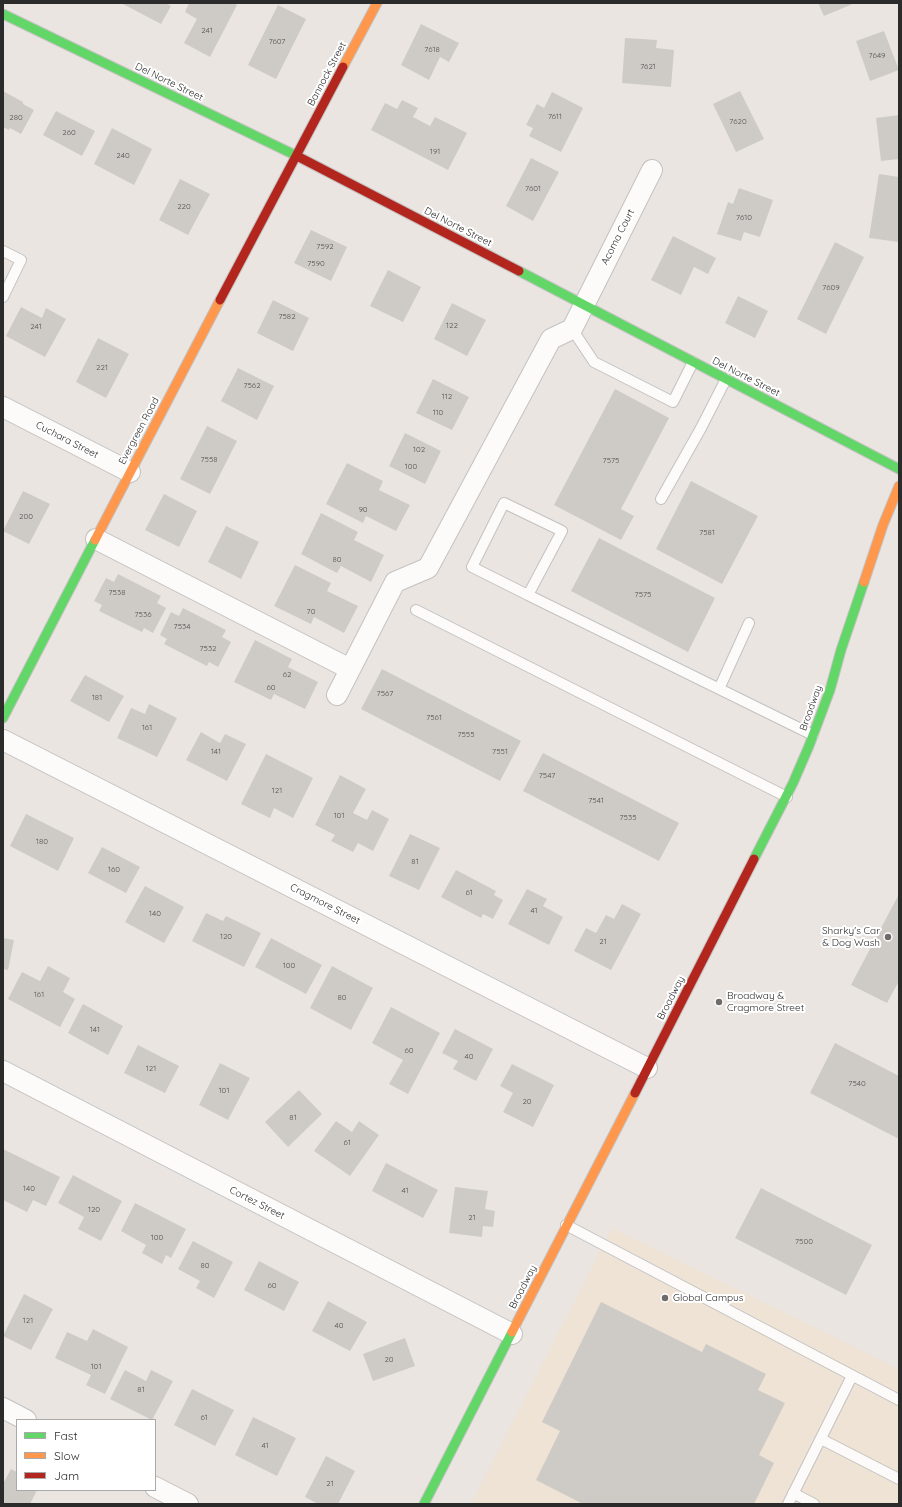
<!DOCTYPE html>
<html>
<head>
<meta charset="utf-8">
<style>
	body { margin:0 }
	#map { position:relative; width:902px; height:1507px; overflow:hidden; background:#eae5e0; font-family:Quicksand,sans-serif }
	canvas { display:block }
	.frame { position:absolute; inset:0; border:4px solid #2b2b2b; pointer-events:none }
	.legend { position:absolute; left:16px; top:1419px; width:140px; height:72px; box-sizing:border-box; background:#fff; border:1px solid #aaa; margin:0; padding:5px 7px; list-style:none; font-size:12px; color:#2b2b2b }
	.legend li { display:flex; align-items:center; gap:8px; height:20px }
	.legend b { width:20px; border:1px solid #aaa }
</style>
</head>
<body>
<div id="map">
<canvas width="902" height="1507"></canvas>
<div class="frame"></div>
<ul class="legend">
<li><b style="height:5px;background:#63d668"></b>Fast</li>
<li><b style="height:5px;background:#ff974d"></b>Slow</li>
<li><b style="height:5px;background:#b3261e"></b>Jam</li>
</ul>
</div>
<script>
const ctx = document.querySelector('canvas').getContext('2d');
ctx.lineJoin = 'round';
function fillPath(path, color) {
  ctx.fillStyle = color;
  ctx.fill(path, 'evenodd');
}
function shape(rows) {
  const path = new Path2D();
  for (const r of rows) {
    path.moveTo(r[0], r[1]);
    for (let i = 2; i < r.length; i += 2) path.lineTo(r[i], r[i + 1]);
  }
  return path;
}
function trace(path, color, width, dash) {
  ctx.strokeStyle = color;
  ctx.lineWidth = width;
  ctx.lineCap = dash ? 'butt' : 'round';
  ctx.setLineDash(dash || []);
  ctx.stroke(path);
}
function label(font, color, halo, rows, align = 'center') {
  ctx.font = font + ' Quicksand,sans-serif';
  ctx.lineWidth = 4;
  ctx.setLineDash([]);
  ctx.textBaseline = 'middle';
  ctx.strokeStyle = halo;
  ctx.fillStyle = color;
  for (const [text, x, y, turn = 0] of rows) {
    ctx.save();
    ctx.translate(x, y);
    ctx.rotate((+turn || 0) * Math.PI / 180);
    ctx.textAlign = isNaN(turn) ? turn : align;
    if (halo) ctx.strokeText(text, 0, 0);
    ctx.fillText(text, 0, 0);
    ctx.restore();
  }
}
fillPath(shape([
	[612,1228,899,1369,899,1504,471,1504]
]), '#eee3d4');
fillPath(shape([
	[121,3,166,3,171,6,161,24],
	[189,3,233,3,237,5,210,57,184,43,197,19,185,12],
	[818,3,855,3,824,16],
	[278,5,306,19,276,79,248,65],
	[421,24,459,43,449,62,440,57,429,80,401,65],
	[884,31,899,70,870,81,856,41],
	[625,38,657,40,656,48,674,50,671,87,622,83],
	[3,91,23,102,23,104,34,110,21,134,10,128,9,130,3,127],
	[740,91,764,139,736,152,713,104],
	[552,92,583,108,561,152,529,136,533,128,526,125,537,104,544,108],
	[402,100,418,108,413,117,430,126,435,117,467,133,448,170,371,130,385,103,397,109],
	[56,111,95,131,82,156,43,135],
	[899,115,899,159,881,161,876,118],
	[112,128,152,149,134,185,94,164],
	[531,158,559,172,533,221,506,206],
	[879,174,899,177,899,242,869,238],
	[180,179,210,194,188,235,159,220],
	[739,188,773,200,760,237,744,232,741,241,717,234,728,202,733,204],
	[311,230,347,247,331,281,294,263],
	[673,236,716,258,708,274,694,267,681,295,651,280],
	[835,242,864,257,826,334,797,319],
	[388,270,421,287,403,322,370,306],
	[738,296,768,311,755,338,725,323],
	[273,300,309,318,293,351,257,333],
	[452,303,486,320,467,356,434,339],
	[21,307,42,318,46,308,66,319,45,357,6,336],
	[98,338,129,354,106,398,76,382],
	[238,368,274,386,257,420,221,401],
	[433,379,469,397,452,430,416,413],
	[615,389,669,418,621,509,634,516,621,540,554,505],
	[207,426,237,441,210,494,180,479],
	[405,433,441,451,425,484,389,466],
	[347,463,383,481,379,490,410,505,396,531,366,516,363,523,326,504],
	[691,481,758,516,722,584,656,549],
	[23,491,50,504,29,544,3,531],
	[164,494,197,511,179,547,145,530],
	[321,513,358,532,354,540,384,555,371,582,341,566,337,573,301,554],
	[226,526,259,542,241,579,208,562],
	[599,538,715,598,688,652,571,591],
	[295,565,331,583,327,591,358,606,344,633,314,617,311,624,274,606],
	[118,574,161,596,157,603,166,608,153,633,144,628,142,632,99,611,102,605,94,601,106,578,114,582],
	[183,608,226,630,222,637,231,642,218,667,209,662,207,666,164,644,167,639,160,635,171,612,179,616],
	[255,640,292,659,288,667,318,682,305,709,274,694,271,700,234,682],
	[382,669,521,741,500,781,361,709],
	[85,675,124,696,109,722,70,701],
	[149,704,177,718,157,757,117,738,131,708,145,714],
	[201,732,220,743,225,734,246,744,227,781,186,760],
	[543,753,679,823,659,861,523,791],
	[266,754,313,778,293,818,274,808,270,818,241,804],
	[340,775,366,789,353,813,367,820,372,810,389,819,373,851,358,843,353,852,331,841,335,835,315,825],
	[26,814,74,838,58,871,10,846],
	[410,834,440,848,419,890,389,876],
	[102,847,140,867,126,893,88,873],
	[456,870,496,891,494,895,503,900,493,919,483,914,481,918,441,897],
	[145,886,184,907,164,943,125,922],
	[527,889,547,899,543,906,563,917,549,945,508,924],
	[899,894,899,981,887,1003,851,985],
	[622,904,641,914,611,970,574,951,586,928,596,933,606,915,614,919],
	[206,913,223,921,226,916,261,933,244,967,192,941],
	[3,938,14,940,8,970,3,969],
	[271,938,322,965,306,994,255,967],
	[48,966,70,978,63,992,75,999,60,1027,8,999,22,972,40,981],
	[332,966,373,988,351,1030,310,1008],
	[83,1004,123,1026,108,1055,68,1033],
	[391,1007,440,1033,408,1094,389,1084,403,1060,372,1043],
	[455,1029,493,1049,476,1081,453,1069,458,1061,442,1053],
	[835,1043,899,1076,899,1139,810,1093],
	[138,1045,179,1066,165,1093,124,1073],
	[220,1063,250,1078,228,1120,199,1105],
	[512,1064,554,1085,533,1127,503,1112,513,1093,500,1086],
	[299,1090,322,1114,288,1147,265,1122],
	[336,1121,352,1132,359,1121,379,1135,350,1176,314,1151],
	[3,1149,60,1177,46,1206,33,1200,27,1212,3,1200],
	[386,1163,438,1190,423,1218,372,1191],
	[73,1175,122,1201,101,1241,78,1229,84,1217,58,1203],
	[455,1187,488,1191,485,1209,495,1211,493,1227,483,1226,482,1237,449,1233],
	[761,1188,872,1245,846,1295,735,1238],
	[135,1203,186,1229,171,1258,166,1255,162,1264,142,1253,146,1245,121,1231],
	[193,1241,233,1262,214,1298,196,1288,200,1281,178,1269],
	[259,1261,299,1282,284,1311,244,1290],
	[24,1294,53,1309,31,1350,3,1336],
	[328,1301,367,1322,350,1351,312,1331],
	[601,1302,702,1352,706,1344,766,1374,758,1390,785,1403,759,1455,774,1463,754,1504,583,1504,536,1480,560,1431,542,1422],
	[93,1329,128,1347,105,1394,86,1385,91,1375,55,1358,67,1332,87,1341],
	[405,1338,415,1366,373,1381,363,1354],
	[125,1370,146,1381,151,1370,173,1381,152,1420,110,1399],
	[192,1389,234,1410,215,1446,174,1425],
	[253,1417,296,1438,277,1476,235,1455],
	[326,1456,355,1471,338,1504,318,1504,305,1497],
	[11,1469,17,1472,17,1490,37,1490,30,1504,3,1504,3,1484]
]), '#cecbc7');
const lane = shape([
	[3,251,21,260,3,297],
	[572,329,594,362,673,402,693,362],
	[661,499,701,428,726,379],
	[528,595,472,567,504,503,562,531,528,595,813,735],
	[416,610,787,797],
	[719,689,749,623],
	[566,1225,899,1400],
	[821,1439,899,1479],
	[793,1493,814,1504],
	[788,1504,852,1376]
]);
const street = shape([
	[3,407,130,472],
	[96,539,350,669],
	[337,695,395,582,428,568,551,339,572,329,652,170],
	[3,740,647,1068],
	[3,1071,512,1334],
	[3,1408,26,1420],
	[155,1487,188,1504]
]);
const fast = shape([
	[3,14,297,156],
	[519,271,899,469],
	[3,718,95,540],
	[754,859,793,783,809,746,830,690,841,650,864,582],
	[424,1504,512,1332]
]);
const slow = shape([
	[343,67,377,3],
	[95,540,220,300],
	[864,582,883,525,899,486],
	[512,1332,635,1093]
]);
const jam = shape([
	[297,156,519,271],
	[220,300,343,67],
	[635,1093,754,859]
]);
trace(lane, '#c3c2c2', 12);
trace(street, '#c3c2c2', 22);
trace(fast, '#c3c2c2', 11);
trace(slow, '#c3c2c2', 11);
trace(jam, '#c3c2c2', 11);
trace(lane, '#fcfbfa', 10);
trace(street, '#fcfbfa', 20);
trace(fast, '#63d668', 9);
trace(slow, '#ff974d', 9);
trace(jam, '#b3261e', 9);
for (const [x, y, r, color] of [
	[888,937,4,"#6e6c6a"],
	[719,1002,4,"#6e6c6a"],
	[665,1298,4,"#6e6c6a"]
]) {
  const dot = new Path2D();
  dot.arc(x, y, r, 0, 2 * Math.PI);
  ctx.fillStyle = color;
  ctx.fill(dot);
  trace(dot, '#fff', 1.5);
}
label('8px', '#565554', null, [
	["241",207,31],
	["7607",277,42],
	["7618",432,50],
	["7649",877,56],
	["7621",648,67],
	["7611",555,117],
	["280",16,118],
	["7620",738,122],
	["260",69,133],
	["191",435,152],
	["240",123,156],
	["7601",533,189],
	["220",184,207],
	["7610",744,218],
	["7592",325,247],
	["7590",316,264],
	["7609",831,288],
	["7582",287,317],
	["122",452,326],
	["241",36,327],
	["221",102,368],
	["7562",252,386],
	["112",447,397],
	["110",438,413],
	["102",419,450],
	["7558",209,460],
	["7575",611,461],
	["100",411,467],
	["90",363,510],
	["200",26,517],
	["7581",707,533],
	["80",337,560],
	["7538",117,593],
	["7575",643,595],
	["70",311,612],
	["7536",143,615],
	["7534",182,627],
	["7532",208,649],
	["62",287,675],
	["60",271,688],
	["7567",385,694],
	["181",97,698],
	["7561",434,718],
	["161",147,728],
	["7555",466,735],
	["141",216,752],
	["7551",500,752],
	["7547",547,776],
	["121",277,791],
	["7541",596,801],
	["101",339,816],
	["7535",628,818],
	["180",42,842],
	["81",415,862],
	["160",114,870],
	["61",469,893],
	["41",534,911],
	["140",155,914],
	["120",226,937],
	["21",603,942],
	["100",289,966],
	["161",39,995],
	["80",342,998],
	["141",95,1030],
	["60",409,1051],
	["40",469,1057],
	["121",151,1069],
	["7540",857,1084],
	["101",224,1091],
	["20",527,1102],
	["81",293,1118],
	["61",347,1143],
	["140",29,1189],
	["41",405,1191],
	["120",94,1210],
	["21",472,1218],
	["100",157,1238],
	["7500",804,1242],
	["80",205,1266],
	["60",272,1286],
	["121",28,1321],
	["40",339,1326],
	["20",389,1360],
	["101",96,1367],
	["81",141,1390],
	["61",204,1418],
	["41",265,1446],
	["21",330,1484]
]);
label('10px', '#2b2b2b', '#fff', [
	["Bannock Street",327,74,-62],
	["Del Norte Street",169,82,26],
	["Del Norte Street",458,227,27],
	["Acoma Court",618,237,-63],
	["Del Norte Street",746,377,27],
	["Evergreen Road",139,431,-62],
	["Cuchara Street",67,440,27],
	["Broadway",811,708,-70],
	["Cragmore Street",325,904,27],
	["Broadway",671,998,-63],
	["Cortez Street",257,1203,27],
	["Broadway",523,1287,-63]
]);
label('10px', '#2b2b2b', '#fff', [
	["Sharky's Car",880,931,"right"],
	["& Dog Wash",880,943,"right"],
	["Broadway &",727,996],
	["Cragmore Street",727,1008],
	["Global Campus",673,1298]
], 'left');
</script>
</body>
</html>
